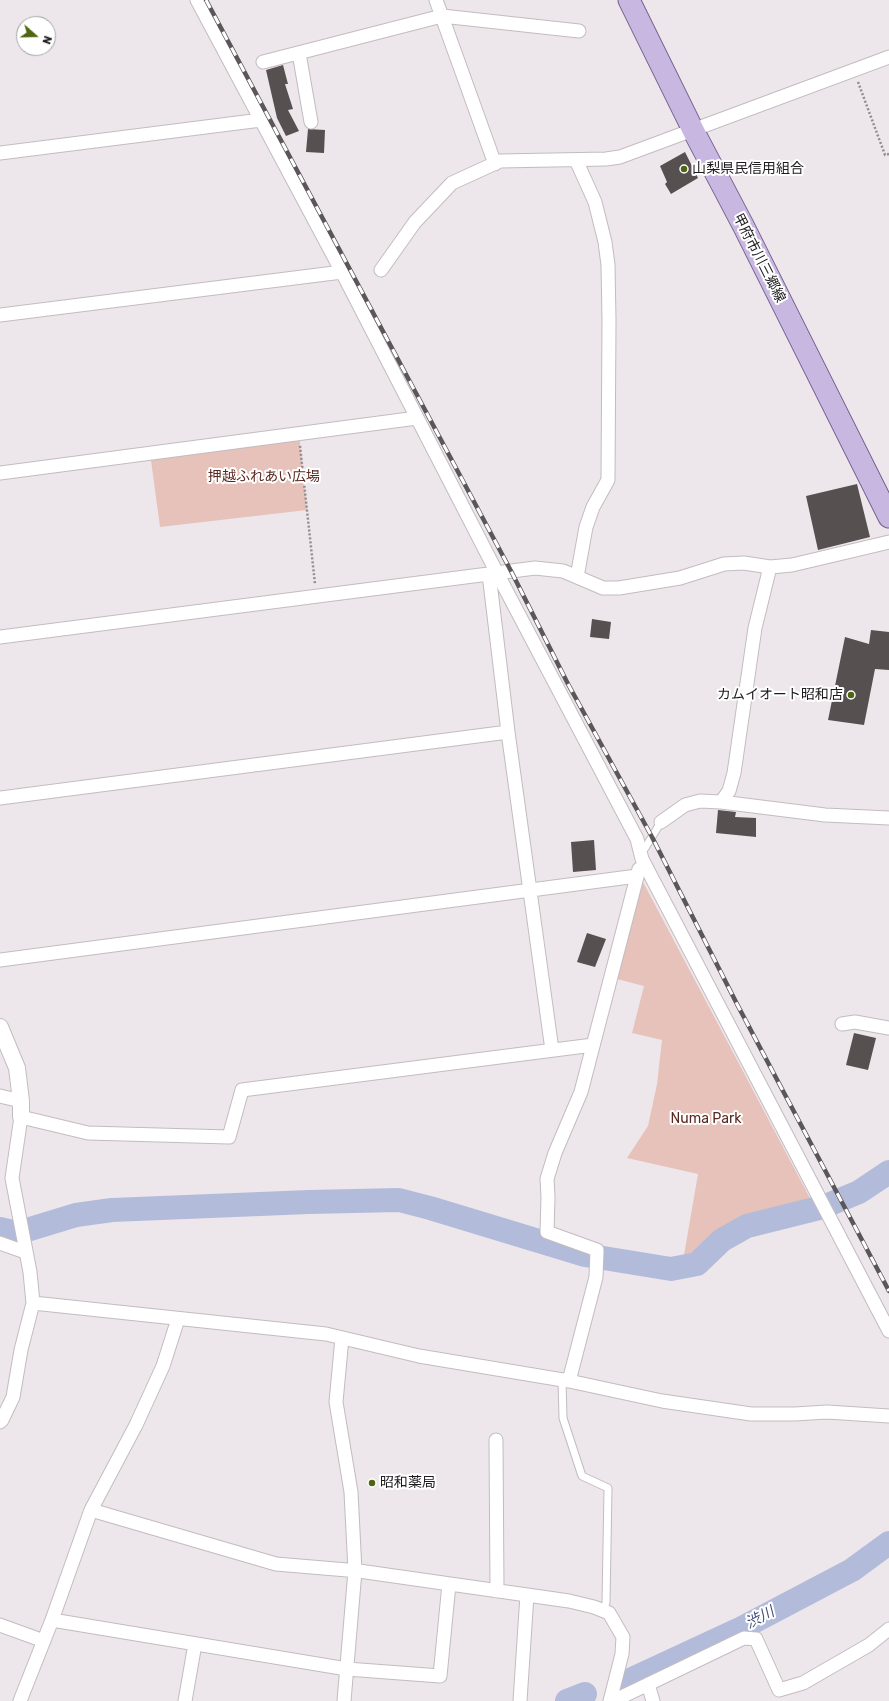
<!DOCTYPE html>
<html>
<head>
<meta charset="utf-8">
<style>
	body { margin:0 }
	#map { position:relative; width:889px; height:1701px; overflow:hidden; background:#ede7eb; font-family:Rubik,sans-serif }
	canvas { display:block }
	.north { position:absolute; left:16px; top:16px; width:40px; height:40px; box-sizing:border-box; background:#fff; border:1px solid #a5a4a5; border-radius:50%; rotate:110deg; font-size:11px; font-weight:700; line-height:16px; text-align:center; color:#1d1b1d }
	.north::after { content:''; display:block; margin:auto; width:14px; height:18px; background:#4f6511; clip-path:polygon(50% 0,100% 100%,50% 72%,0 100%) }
</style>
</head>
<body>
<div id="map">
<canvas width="889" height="1701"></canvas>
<div class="north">N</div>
</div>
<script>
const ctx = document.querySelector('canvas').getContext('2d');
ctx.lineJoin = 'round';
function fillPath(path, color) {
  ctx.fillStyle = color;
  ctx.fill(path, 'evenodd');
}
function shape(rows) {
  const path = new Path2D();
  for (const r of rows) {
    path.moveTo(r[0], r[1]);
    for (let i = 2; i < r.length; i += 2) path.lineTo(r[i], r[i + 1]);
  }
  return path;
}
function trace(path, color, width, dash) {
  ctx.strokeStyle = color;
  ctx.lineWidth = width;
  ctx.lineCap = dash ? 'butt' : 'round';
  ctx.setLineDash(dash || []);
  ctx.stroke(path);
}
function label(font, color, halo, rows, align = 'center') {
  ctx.font = font + ' Rubik,"Noto Sans JP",sans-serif';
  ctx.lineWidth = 4;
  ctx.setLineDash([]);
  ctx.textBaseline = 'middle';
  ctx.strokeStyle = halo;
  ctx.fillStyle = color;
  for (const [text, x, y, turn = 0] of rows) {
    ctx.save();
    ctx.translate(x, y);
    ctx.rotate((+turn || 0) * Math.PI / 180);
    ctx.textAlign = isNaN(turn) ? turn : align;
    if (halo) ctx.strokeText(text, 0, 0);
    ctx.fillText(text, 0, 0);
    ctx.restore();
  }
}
fillPath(shape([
	[299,433,307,510,160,527,150,453],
	[643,882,811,1200,748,1215,717,1234,695,1253,684,1255,698,1174,627,1158,648,1126,657,1084,662,1040,632,1033,644,986,617,979]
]), '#e6c2ba');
trace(shape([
	[0,1229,17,1233,76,1215,112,1210,309,1202,399,1200,430,1208,585,1255,671,1269,697,1264,722,1240,747,1226,823,1207,859,1192,889,1172],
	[626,1682,738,1630,852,1570,889,1543],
	[567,1701,585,1694]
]), '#b2bcda', 24);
fillPath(shape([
	[283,65,288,84,285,84,293,109,288,110,299,131,286,136,277,118,266,70],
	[308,129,325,130,324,153,306,152],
	[685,152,698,178,671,194,665,184,667,182,660,166],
	[857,484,870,537,818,550,806,496],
	[592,619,611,622,609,639,590,637],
	[871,630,889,632,889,670,875,669,864,725,828,720,845,637,869,644],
	[718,810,736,812,735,817,756,818,756,837,716,833],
	[594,840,596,870,573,872,571,842],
	[587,933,606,939,595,967,577,962],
	[854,1033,876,1038,868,1070,846,1065]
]), '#565051');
const service = shape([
	[645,848,661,822],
	[562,1380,563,1418,582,1476,608,1488,606,1603,603,1611]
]);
const minor = shape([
	[197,0,342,272],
	[436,0,495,164],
	[299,53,311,122],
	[263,62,442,16,579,31],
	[0,153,261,120],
	[576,160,595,202,605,242,608,265,609,320,608,480,593,507,586,527,577,577],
	[381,270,415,222,452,183,500,161,606,159,620,157,889,57],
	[0,315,342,272,497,573,637,839,642,859,889,1331],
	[0,473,417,418],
	[489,574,508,732,552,1050],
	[0,637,535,568,563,571,603,588,619,588,680,578,724,564,744,563,770,567,792,565,889,542],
	[0,798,508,732],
	[721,802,825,815,889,818],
	[661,822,685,805,700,801,721,802,729,791,734,773,755,628,770,567],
	[0,960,637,876],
	[842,1024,855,1022,889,1028],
	[0,1096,21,1101],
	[0,1243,25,1252],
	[33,1303,326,1334,419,1356,569,1381,662,1401,751,1414,795,1414,827,1412,889,1416],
	[342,1338,336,1402,351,1492,355,1571,344,1701],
	[569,1381,596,1277,597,1250,547,1232,548,1197,547,1179,555,1153,581,1092,639,869],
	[0,1422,2,1420,13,1397,21,1350,33,1303,30,1272,12,1178,21,1117,88,1133,229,1137,242,1090,593,1045],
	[496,1440,497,1591],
	[91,1510,276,1564,359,1571,569,1601,594,1607,609,1613,623,1637,622,1654,610,1701],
	[52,1620,347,1669,440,1676,449,1584],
	[0,1625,44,1641],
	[648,1684,653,1701],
	[20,1701,52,1620,91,1510,136,1425,163,1366,178,1319],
	[185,1701,195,1644],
	[520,1701,527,1595],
	[613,1701,744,1638,756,1639,779,1690,803,1683,869,1645,889,1629]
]);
const tertiary = shape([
	[0,1027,17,1068,21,1101,21,1117]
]);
const primary = shape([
	[629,0,693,130,744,227,889,517]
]);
trace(service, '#c2bcc0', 9);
trace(minor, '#c2bcc0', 15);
trace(tertiary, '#c2bcc0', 18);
trace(primary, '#74618f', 23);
trace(shape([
	[858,82,885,155,889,154],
	[300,446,315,584]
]), '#918d90', 2.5, [2, 2]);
trace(service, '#fff', 7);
trace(minor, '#fff', 13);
trace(tertiary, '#fff', 16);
trace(primary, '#c8b7e1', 21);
const rail = shape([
	[206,0,511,571,568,684,652,837,738,1006,889,1291]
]);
trace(rail, '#5a5659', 4.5);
trace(rail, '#fff', 3, [9]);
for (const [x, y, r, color] of [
	[684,169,4,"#4f6511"],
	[851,695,4,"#4f6511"],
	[372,1483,4,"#4f6511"]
]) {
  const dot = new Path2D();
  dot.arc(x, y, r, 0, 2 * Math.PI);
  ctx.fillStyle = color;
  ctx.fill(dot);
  trace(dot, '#fff', 1.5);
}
label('14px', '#1d1b1d', '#fff', [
	["山梨県民信用組合",692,169],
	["カムイオート昭和店",843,695,"right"],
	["昭和薬局",380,1483]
], 'left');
label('14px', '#1d1b1d', '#fff', [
	["甲府市川三郷線",759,258,63]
]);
label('14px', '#59281e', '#fff', [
	["押越ふれあい広場",264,477],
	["Numa Park",706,1119]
]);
label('italic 15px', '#45507d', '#fff', [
	["渋川",760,1618,-28]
]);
</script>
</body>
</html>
